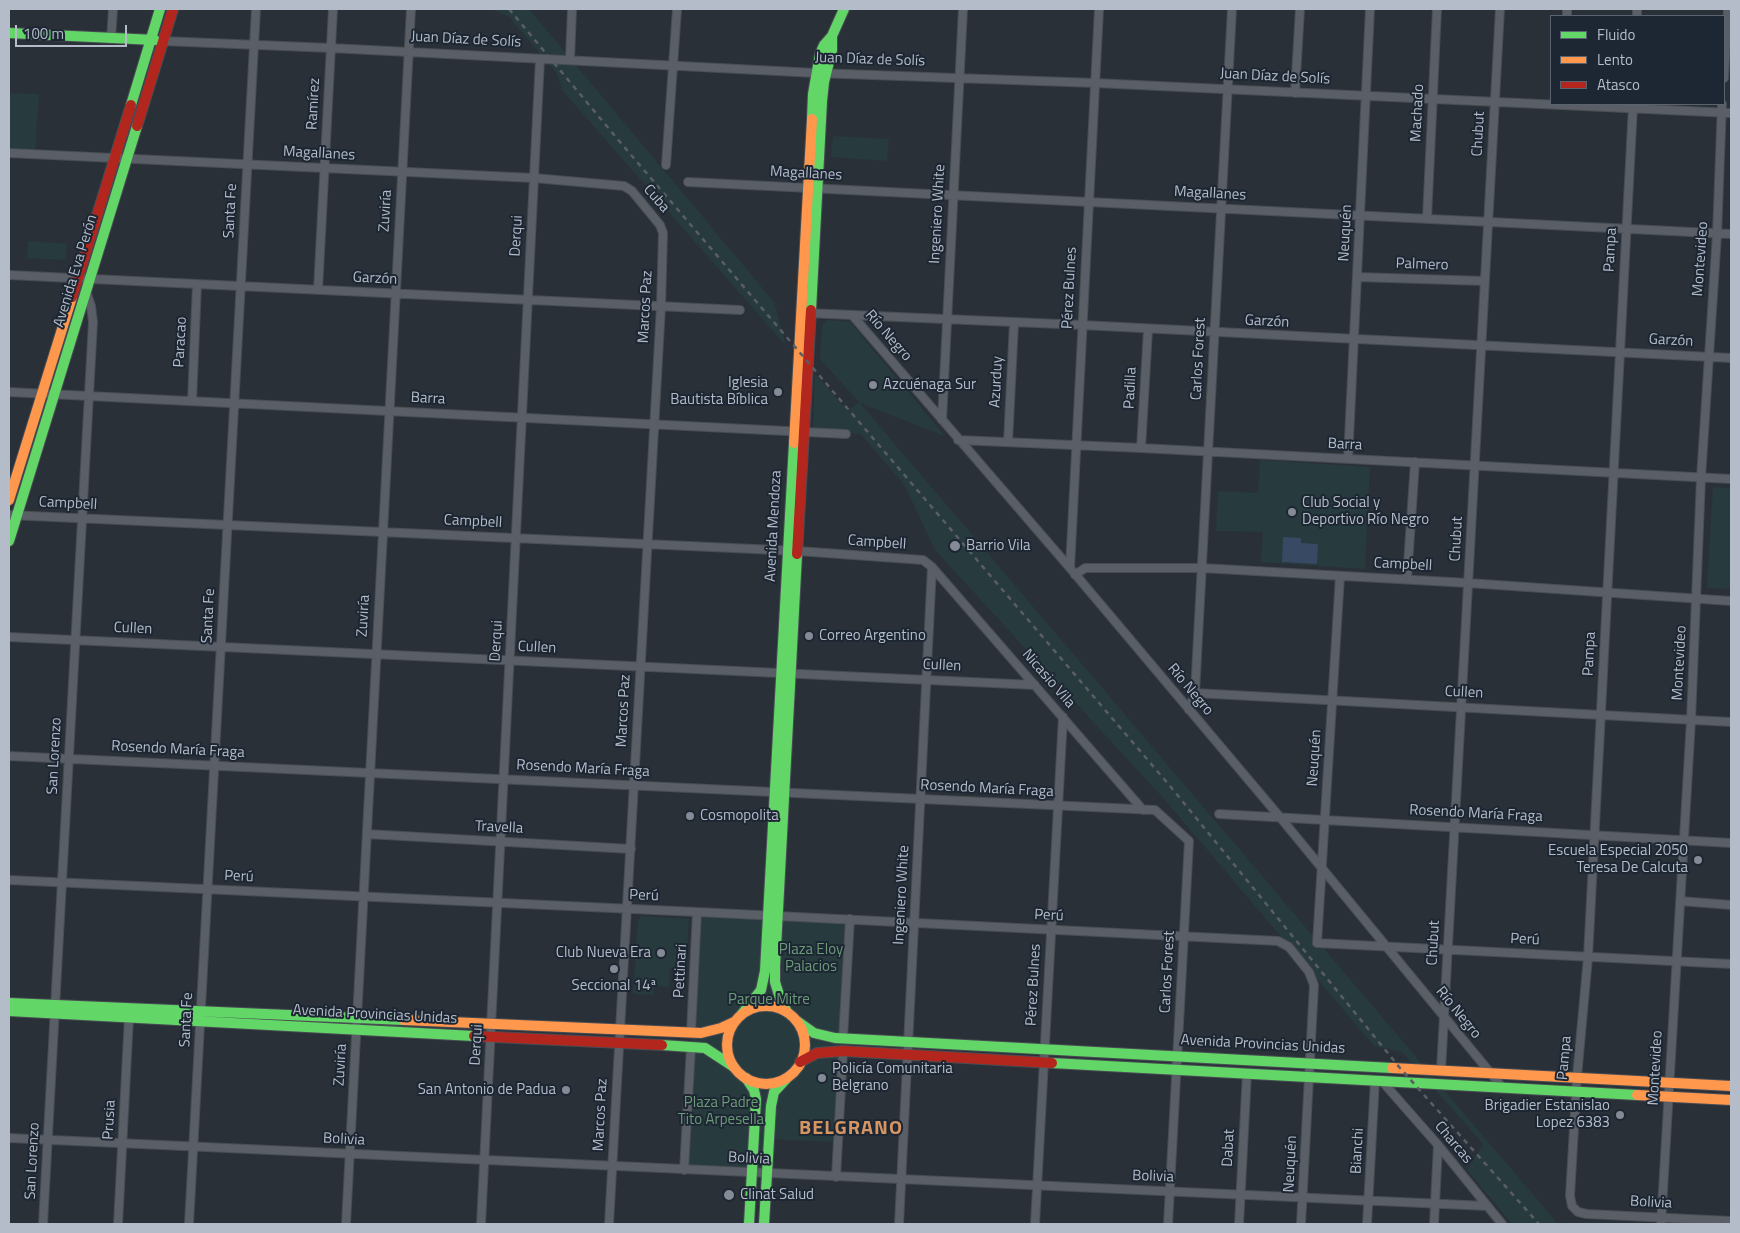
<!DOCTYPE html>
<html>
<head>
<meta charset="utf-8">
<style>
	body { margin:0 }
	#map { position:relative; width:1740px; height:1233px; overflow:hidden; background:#2a3038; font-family:"Titillium Web",sans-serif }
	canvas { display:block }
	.frame { position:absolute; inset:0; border:10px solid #b4bcc9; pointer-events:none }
	.legend { position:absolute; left:1550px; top:15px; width:175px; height:90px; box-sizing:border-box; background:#1d2633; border:1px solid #59626f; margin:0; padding:6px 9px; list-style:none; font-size:15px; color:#b4bcc9 }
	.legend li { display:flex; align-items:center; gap:10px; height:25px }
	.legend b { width:25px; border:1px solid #59626f }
	.scale { position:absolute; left:15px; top:25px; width:112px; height:22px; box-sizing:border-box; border:2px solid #b4bcc9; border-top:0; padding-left:6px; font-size:15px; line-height:18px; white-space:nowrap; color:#b4bcc9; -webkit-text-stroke:4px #1d2633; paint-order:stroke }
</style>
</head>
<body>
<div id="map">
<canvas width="1740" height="1233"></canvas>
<div class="frame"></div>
<ul class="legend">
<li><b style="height:6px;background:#63d668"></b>Fluido</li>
<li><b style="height:6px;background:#ff974d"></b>Lento</li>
<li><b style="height:6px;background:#b3261e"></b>Atasco</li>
</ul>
<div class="scale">100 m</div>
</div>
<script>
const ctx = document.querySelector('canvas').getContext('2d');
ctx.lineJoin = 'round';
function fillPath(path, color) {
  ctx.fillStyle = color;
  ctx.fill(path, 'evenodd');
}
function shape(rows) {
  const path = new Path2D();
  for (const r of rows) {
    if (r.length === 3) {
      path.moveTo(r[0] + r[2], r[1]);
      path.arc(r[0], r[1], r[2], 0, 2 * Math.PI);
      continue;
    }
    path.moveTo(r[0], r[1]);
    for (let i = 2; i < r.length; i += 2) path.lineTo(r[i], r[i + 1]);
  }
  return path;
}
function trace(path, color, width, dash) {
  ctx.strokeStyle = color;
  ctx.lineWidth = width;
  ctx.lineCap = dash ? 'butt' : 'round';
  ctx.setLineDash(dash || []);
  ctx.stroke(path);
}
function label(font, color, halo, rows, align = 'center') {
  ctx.font = font + ' "Titillium Web",sans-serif';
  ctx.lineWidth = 4;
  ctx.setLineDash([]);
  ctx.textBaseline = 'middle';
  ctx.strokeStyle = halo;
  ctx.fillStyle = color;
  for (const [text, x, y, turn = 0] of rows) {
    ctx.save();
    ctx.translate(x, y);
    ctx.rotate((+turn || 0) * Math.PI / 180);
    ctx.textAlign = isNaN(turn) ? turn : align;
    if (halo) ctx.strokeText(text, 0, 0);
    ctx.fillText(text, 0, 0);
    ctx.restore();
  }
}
fillPath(shape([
	[491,9,529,9,774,302,786,346,563,91,556,72,509,17],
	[9,93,39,94,35,152,9,151],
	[833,136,889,139,887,161,831,157],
	[28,241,67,244,66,260,27,258],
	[827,320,850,322,945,436,860,403,1558,1224,1512,1224,1467,1170,1483,1144,1402,1052,1374,1046,1164,799,935,550,905,486,861,434,816,430,813,428,815,374,848,411,859,402,820,359,822,325],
	[1260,460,1370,467,1365,569,1261,562,1263,532,1216,531,1218,491,1258,493],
	[1713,487,1731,488,1731,589,1707,588],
	[697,912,850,919,837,1142,769,1139,766,1174,684,1170],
	[641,916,689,919,686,969,670,968,669,987,654,986,653,995,633,994,638,920]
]), '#273a3e');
fillPath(shape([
	[1283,537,1301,538,1301,543,1318,544,1317,564,1282,562]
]), '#384963');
const street = shape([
	[1567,16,1567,9],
	[1637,16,1637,9],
	[111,39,113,9],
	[163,41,331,48,816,73,1095,83,1731,113],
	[570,60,572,9],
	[1724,78,1728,9],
	[1295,93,1300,9],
	[1633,106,1588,957,1577,1077,1570,1196,1572,1206,1578,1212,1587,1214,1731,1221],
	[9,153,534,178,624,186,632,191,660,225,663,233,661,306,609,1224],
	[666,165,677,9],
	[688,182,1731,234],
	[1427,218,1437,9],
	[9,275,740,310],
	[1357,277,1485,281],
	[318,290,333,9],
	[807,313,1082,325,1731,358],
	[852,315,1070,568,1279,816,1502,1087],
	[9,392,846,434],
	[192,401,197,284],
	[942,420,963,9],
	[958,440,1141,448,1731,479],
	[1008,442,1014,323],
	[1141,448,1148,330],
	[1348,459,1370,9],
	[9,515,798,551,923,560,932,567,1143,810],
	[1070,568,1099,9],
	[1075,575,1085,568,1202,568,1468,583,1731,601],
	[1340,576,1317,943,1731,964],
	[1407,579,1415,462],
	[9,637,1035,685],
	[1195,693,1731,722],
	[1189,710,1195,693,1232,9],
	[9,756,1155,810,1189,841,1168,1224],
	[1219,814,1731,843],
	[367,834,631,849],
	[9,880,697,912,1278,941,1289,947,1309,972,1314,985,1301,1224],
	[1680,901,1731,905],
	[691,1032,697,912],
	[843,1038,850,919],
	[1441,1070,1500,9],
	[1381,1080,1438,1145,1502,1224],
	[9,1138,1487,1206],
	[684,1170,691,1047],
	[836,1177,843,1051],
	[43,1224,93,322,91,306,86,291],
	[118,1224,129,1017],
	[189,1224,256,9],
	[346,1224,411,9],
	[481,1224,540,59],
	[899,1224,932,567],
	[1035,1224,1063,717],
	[1239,1224,1247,1073],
	[1367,1224,1375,1080],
	[1434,1224,1438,1145],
	[1661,1224,1691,720,1701,478,1717,234,1722,104]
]);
const fast = shape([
	[9,33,155,40],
	[131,105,160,9],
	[812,119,813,94,820,54,824,45,832,36,844,9],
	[811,310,822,101,824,82,832,50,832,36],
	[9,541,137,126],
	[9,1003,404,1020],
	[9,1011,474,1036],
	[787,1012,780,998,775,982,775,966,797,554],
	[741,1015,761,990,765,971,794,443],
	[797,1021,814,1033,835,1038,1392,1068],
	[662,1045,705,1048,734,1067],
	[1052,1063,1637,1095],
	[746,1078,754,1090,756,1099,749,1224],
	[764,1224,771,1106,774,1092,786,1079]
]);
const slow = shape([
	[794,443,812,119],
	[9,500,72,297],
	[766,1045,39],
	[404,1020,701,1033,721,1028,734,1022],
	[1392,1068,1731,1086],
	[1637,1095,1731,1100]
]);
const jam = shape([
	[137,126,173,9],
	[72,297,131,105],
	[797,554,811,310],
	[474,1036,662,1045],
	[800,1062,817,1053,843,1051,1052,1063]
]);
trace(street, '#484c53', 10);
trace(fast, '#484c53', 12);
trace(slow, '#484c53', 12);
trace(jam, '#484c53', 12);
trace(street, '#5a5e66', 8);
trace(fast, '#63d668', 10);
trace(slow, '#ff974d', 10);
trace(jam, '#b3261e', 10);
trace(shape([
	[509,9,620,142,1170,786,1400,1068,1539,1224]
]), '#595d64', 2.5, [5, 5]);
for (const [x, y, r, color] of [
	[873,385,5,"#848b96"],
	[778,392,5,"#848b96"],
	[1292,512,5,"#848b96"],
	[955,546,6,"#848b96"],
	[809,636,5,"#848b96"],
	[690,816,5,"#848b96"],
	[1698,860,5,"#848b96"],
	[661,953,5,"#848b96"],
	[614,969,5,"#848b96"],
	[822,1078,5,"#848b96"],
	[566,1090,5,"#848b96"],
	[1620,1115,5,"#848b96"],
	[729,1195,6,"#848b96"]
]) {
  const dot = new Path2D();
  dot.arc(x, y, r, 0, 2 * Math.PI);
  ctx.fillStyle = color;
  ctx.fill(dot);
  trace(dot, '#1d2633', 2);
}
label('15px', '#b4bcc9', '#1d2633', [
	["Juan Díaz de Solís",466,40,3],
	["Juan Díaz de Solís",870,60,2],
	["Juan Díaz de Solís",1275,77,3],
	["Ramírez",314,104,-87],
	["Machado",1418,113,-87],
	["Chubut",1479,134,-87],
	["Magallanes",319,154,3],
	["Magallanes",806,174,3],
	["Magallanes",1210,194,3],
	["Cuba",656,199,49],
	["Santa Fe",231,211,-87],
	["Zuviría",386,211,-87],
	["Ingeniero White",938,214,-87],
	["Neuquén",1346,233,-87],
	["Derqui",517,236,-87],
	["Pampa",1611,250,-87],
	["Montevideo",1701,259,-86],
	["Palmero",1422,265,2],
	["Avenida Eva Perón",76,271,-73],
	["Garzón",375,279,3],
	["Pérez Bulnes",1070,288,-87],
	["Marcos Paz",646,307,-87],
	["Garzón",1267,322,3],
	["Río Negro",888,336,49],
	["Garzón",1671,341,3],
	["Paracao",181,342,-87],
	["Carlos Forest",1199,359,-87],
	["Azurduy",997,382,-87],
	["Padilla",1131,388,-87],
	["Barra",428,399,3],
	["Barra",1345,445,3],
	["Campbell",68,504,3],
	["Campbell",473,522,3],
	["Avenida Mendoza",774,526,-87],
	["Chubut",1457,539,-87],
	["Campbell",877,543,4],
	["Campbell",1403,565,3],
	["Santa Fe",209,616,-87],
	["Zuviría",364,616,-87],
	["Cullen",133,629,3],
	["Derqui",497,641,-87],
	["Cullen",537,648,3],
	["Pampa",1590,654,-87],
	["Montevideo",1680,663,-87],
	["Cullen",942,666,3],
	["Nicasio Vila",1048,679,49],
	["Río Negro",1190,690,50],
	["Cullen",1464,693,3],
	["Marcos Paz",624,711,-87],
	["Rosendo María Fraga",178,750,3],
	["San Lorenzo",55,756,-87],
	["Neuquén",1315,758,-86],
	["Rosendo María Fraga",583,769,3],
	["Rosendo María Fraga",987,789,3],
	["Rosendo María Fraga",1476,814,3],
	["Travella",499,828,3],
	["Perú",239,877,3],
	["Ingeniero White",902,895,-87],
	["Perú",644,896,2],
	["Perú",1049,916,3],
	["Perú",1525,940,3],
	["Chubut",1434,943,-87],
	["Pettinari",681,971,-87],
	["Carlos Forest",1168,972,-87],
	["Pérez Bulnes",1034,985,-87],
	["Río Negro",1458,1013,51],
	["Avenida Provincias Unidas",375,1015,3],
	["Santa Fe",187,1020,-87],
	["Derqui",477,1045,-87],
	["Avenida Provincias Unidas",1263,1045,3],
	["Pampa",1565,1058,-85],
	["Zuviría",341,1065,-87],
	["Montevideo",1656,1068,-87],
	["Marcos Paz",601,1115,-87],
	["Prusia",110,1120,-87],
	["Bolivia",344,1140,3],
	["Charcas",1453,1143,50],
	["Dabat",1229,1148,-87],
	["Bianchi",1358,1151,-87],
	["Bolivia",749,1159,3],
	["San Lorenzo",33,1161,-87],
	["Neuquén",1291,1164,-87],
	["Bolivia",1153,1177,2],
	["Bolivia",1651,1203,3]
]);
label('15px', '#b4bcc9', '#1d2633', [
	["Iglesia",768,383,"right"],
	["Bautista Bíblica",768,400,"right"],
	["Azcuénaga Sur",883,385],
	["Club Social y",1302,503],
	["Deportivo Río Negro",1302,520],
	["Barrio Vila",966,546],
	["Correo Argentino",819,636],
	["Cosmopolita",700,816],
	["Escuela Especial 2050",1688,851,"right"],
	["Teresa De Calcuta",1688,868,"right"],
	["Club Nueva Era",651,953,"right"],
	["Seccional 14ª",614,986,"center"],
	["Policía Comunitaria",832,1069],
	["Belgrano",832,1086],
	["San Antonio de Padua",556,1090,"right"],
	["Brigadier Estanislao",1610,1106,"right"],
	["Lopez 6383",1610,1123,"right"],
	["Clinat Salud",740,1195]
], 'left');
label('15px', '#6b9a76', '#1d2633', [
	["Plaza Eloy",811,950],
	["Palacios",811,967],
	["Parque Mitre",769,1000],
	["Plaza Padre",721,1103],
	["Tito Arpesella",721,1120]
]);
ctx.letterSpacing = '1px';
label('bold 20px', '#d59563', '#1d2633', [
	["BELGRANO",851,1129]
]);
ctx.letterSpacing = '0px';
</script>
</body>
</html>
